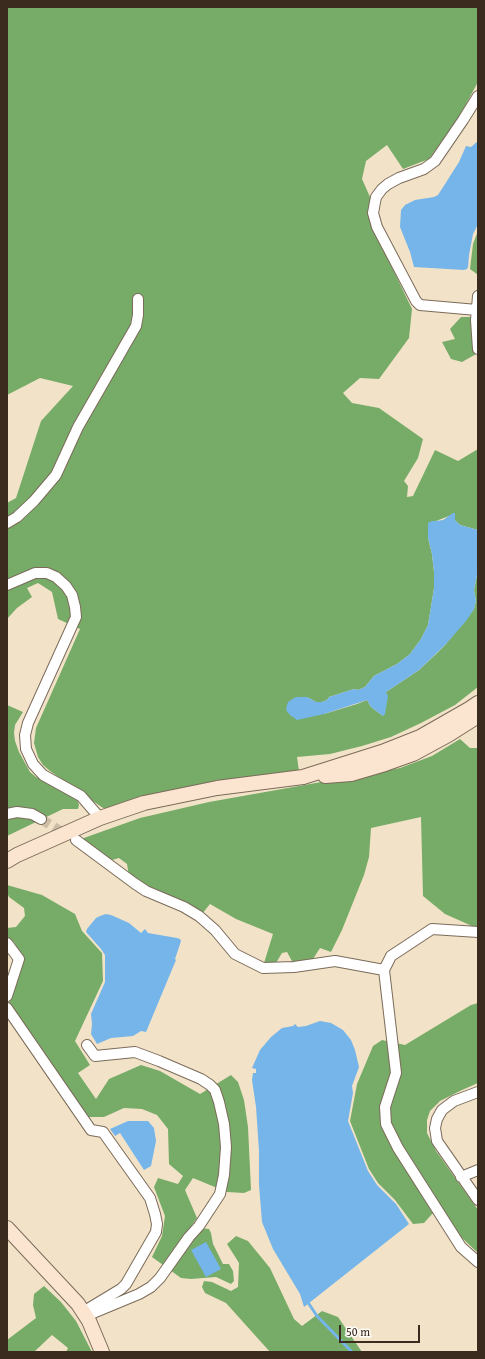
<!DOCTYPE html>
<html>
<head>
<meta charset="utf-8">
<style>
	body { margin:0 }
	#map { position:relative; width:485px; height:1359px; overflow:hidden; background:#f2e3c8; font-family:"Gentium Book Plus",serif }
	canvas { display:block }
	.frame { position:absolute; inset:0; border:8px solid #3b2a1e; pointer-events:none }
	.scale { position:absolute; left:339px; top:1325px; width:81px; height:18px; box-sizing:border-box; border:2px solid #3b2a1e; border-top:0; padding-left:5px; font-size:12px; line-height:14px; white-space:nowrap; color:#3b2a1e; -webkit-text-stroke:3px #fdfcf7; paint-order:stroke }
</style>
</head>
<body>
<div id="map">
<canvas width="485" height="1359"></canvas>
<div class="frame"></div>
<div class="scale">50 m</div>
</div>
<script>
const ctx = document.querySelector('canvas').getContext('2d');
ctx.lineJoin = 'round';
function fillPath(path, color) {
  ctx.fillStyle = color;
  ctx.fill(path, 'evenodd');
}
function shape(rows) {
  const path = new Path2D();
  for (const r of rows) {
    path.moveTo(r[0], r[1]);
    for (let i = 2; i < r.length; i += 2) path.lineTo(r[i], r[i + 1]);
  }
  return path;
}
function trace(path, color, width, dash) {
  ctx.strokeStyle = color;
  ctx.lineWidth = width;
  ctx.lineCap = dash ? 'butt' : 'round';
  ctx.setLineDash(dash || []);
  ctx.stroke(path);
}
fillPath(shape([
	[7,7,478,7,478,82,459,117,429,159,403,169,387,145,366,161,362,179,370,197,371,224,412,309,409,338,379,379,360,378,343,393,352,403,379,408,423,439,418,458,404,481,408,486,407,497,413,496,435,450,458,461,478,449,478,530,460,525,455,520,455,516,449,516,436,521,432,521,428,538,432,554,434,572,434,588,431,607,428,625,421,639,410,654,397,664,374,676,365,687,358,690,354,689,329,697,327,700,322,702,316,702,307,697,324,714,357,704,367,700,371,707,383,716,386,692,419,670,435,655,446,644,474,609,476,601,474,590,478,570,478,687,455,705,421,723,391,737,362,746,330,754,297,757,299,771,107,809,103,808,50,771,43,765,38,757,34,743,36,728,80,629,58,619,52,592,38,583,27,588,32,597,17,608,7,619,7,503,16,498,41,421,73,386,40,378,7,395],
	[478,231,478,275,470,269,473,244],
	[461,317,478,317,478,353,462,362,451,359,442,342,455,339,450,329],
	[7,705,23,712,15,725,14,733,15,741,19,752,30,772,36,777,73,796,77,799,79,805,78,809,63,809,7,836],
	[460,739,470,748,478,748,478,926,472,926,445,914,423,896,421,817,371,828,369,857,364,875,342,930,331,952,320,948,313,959,293,963,287,952,282,953,276,963,264,963,273,934,236,919,210,904,202,914,159,893,129,876,127,864,119,858,112,860,81,839,140,818,209,802,400,768,432,756],
	[7,885,42,895,75,914,82,931,102,953,103,981,75,1041,90,1065,78,1073,96,1099,109,1079,141,1065,160,1071,200,1094,231,1075,238,1082,244,1100,248,1127,251,1190,244,1193,227,1192,193,1178,185,1190,197,1218,182,1239,201,1228,209,1229,211,1233,213,1244,223,1264,229,1264,233,1271,234,1281,231,1284,216,1277,191,1279,181,1278,152,1257,162,1236,165,1216,154,1187,158,1178,178,1184,183,1176,169,1164,168,1129,157,1115,142,1109,124,1108,104,1117,89,1117,36,1047,8,1006,23,958,14,942,7,940,7,928,16,927,25,916,24,908,9,897,7,893],
	[478,1003,478,1083,462,1090,440,1101,430,1111,427,1120,427,1133,436,1151,478,1210,478,1253,462,1238,448,1218,437,1213,432,1214,424,1223,413,1224,395,1200,378,1183,369,1169,350,1121,357,1084,373,1046,382,1040,405,1045,471,1005],
	[236,1236,248,1241,270,1268,294,1319,302,1326,322,1311,338,1317,362,1352,270,1352,226,1303,205,1293,202,1287,204,1281,212,1282,231,1291,238,1287,239,1263,227,1244],
	[44,1286,61,1302,76,1321,92,1352,66,1352,68,1348,52,1335,34,1352,7,1352,7,1340,36,1318,33,1305,34,1294]
]), '#77ac68');
fillPath(shape([
	[478,141,478,224,473,234,469,255,468,267,467,269,464,270,414,267,410,252,400,227,401,210,405,205,415,200,434,197,438,195,459,162,466,146,471,147],
	[453,513,455,513,455,520,460,525,478,530,478,570,474,590,476,601,474,609,466,621,446,644,419,670,386,692,388,696,385,714,383,716,371,707,367,700,324,714,297,720,290,715,286,710,287,705,288,702,296,697,307,697,316,702,322,702,327,700,329,697,354,689,358,690,365,687,374,676,397,664,410,654,421,639,428,625,431,607,434,588,434,572,432,554,428,538,428,523,432,521,436,521,443,520],
	[106,914,111,915,129,923,141,933,145,929,148,933,177,938,180,939,181,941,175,959,176,960,146,1032,141,1031,133,1036,111,1038,97,1044,91,1034,92,1024,91,1014,105,982,105,955,101,949,86,932,87,929,96,918,100,916],
	[320,1021,331,1023,343,1030,351,1040,355,1050,359,1067,352,1086,353,1093,348,1121,368,1171,377,1185,396,1204,409,1224,304,1307,300,1294,273,1249,262,1222,259,1185,259,1151,256,1107,252,1080,253,1073,256,1073,256,1069,252,1068,260,1050,271,1037,282,1028,293,1026,295,1024,298,1027,306,1026],
	[128,1121,148,1121,154,1128,156,1141,151,1166,144,1170,120,1133,115,1136,110,1129],
	[206,1242,221,1269,206,1277,191,1250]
]), '#75b5e9');
trace(shape([
	[307,1301,317,1316,352,1352]
]), '#75b5e9', 3);
trace(shape([
	[41,819,68,836]
]), '#cdbea6', 10, [10, 5]);
const street = shape([
	[478,296,476,320,478,349],
	[477,310,420,305,416,301,377,227,373,213,376,197,382,189,388,184,399,178,424,169,435,161,463,120,478,96],
	[7,523,17,517,34,501,56,475,78,427,136,326,138,315,138,299],
	[7,585,35,573,47,573,56,577,66,586,72,595,75,607,76,617,28,723,25,735,26,749,33,764,43,775,81,796,100,818],
	[7,814,17,812,32,814,41,819],
	[76,840,134,883,146,891,184,907,199,916,215,930,235,954,263,968,294,967,335,961,384,970],
	[478,932,432,929,391,956,384,970,396,1073,385,1107,386,1124,398,1148,461,1247,478,1262],
	[7,943,19,959,7,996],
	[7,1008,91,1130,103,1132,150,1198,155,1214,157,1224,156,1232,126,1284,121,1289,83,1312],
	[478,1092,454,1101,442,1110,437,1119,435,1128,437,1141,478,1200],
	[461,1177,478,1170],
	[86,1316,139,1294,151,1287,160,1278,189,1237,199,1226,220,1194,224,1175,226,1147,224,1124,219,1102,215,1090,210,1085,201,1079,159,1061,135,1052,95,1056,87,1045]
]);
const secondary = shape([
	[325,776,351,774,385,764,413,754,448,735,478,716],
	[7,861,17,855,100,818,144,803,217,788,303,777,382,752,420,737,469,709,478,703],
	[7,1228,78,1304,89,1321,102,1352]
]);
trace(street, '#7b6b5a', 12);
trace(secondary, '#7b6b5a', 16);
trace(street, '#fff', 10);
trace(secondary, '#fce5d0', 14);
</script>
</body>
</html>
